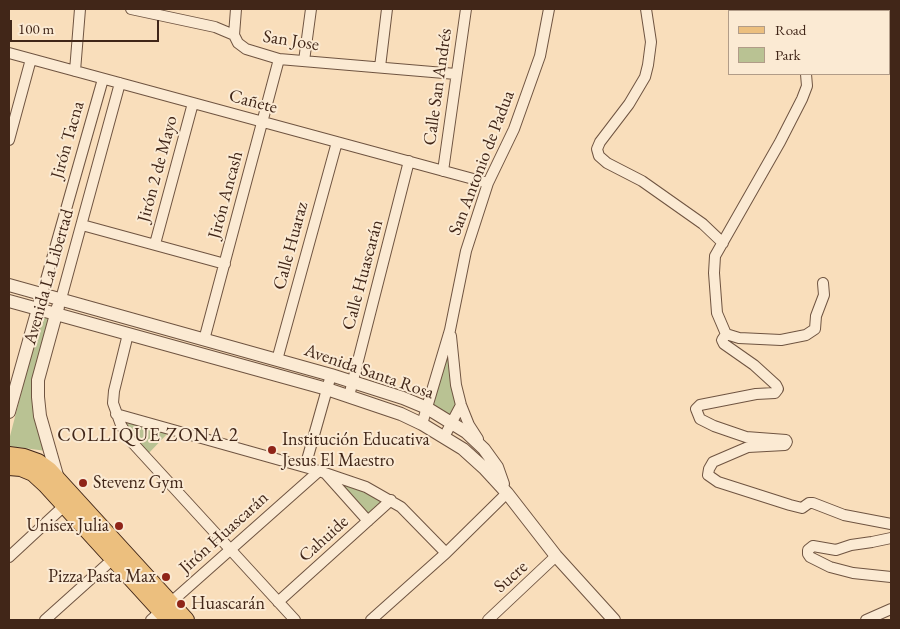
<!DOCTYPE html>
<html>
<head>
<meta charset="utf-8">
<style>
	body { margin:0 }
	#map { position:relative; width:900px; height:629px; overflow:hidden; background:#f9debb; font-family:"EB Garamond",serif }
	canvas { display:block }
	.frame { position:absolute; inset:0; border:10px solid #412618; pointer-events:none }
	.legend { position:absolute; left:728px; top:10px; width:162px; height:65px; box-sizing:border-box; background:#fbead3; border:1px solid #b19c88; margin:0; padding:6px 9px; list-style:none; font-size:15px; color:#412618 }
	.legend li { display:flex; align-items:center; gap:10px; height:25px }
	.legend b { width:25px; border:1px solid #b19c88 }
	.scale { position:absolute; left:10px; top:20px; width:149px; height:22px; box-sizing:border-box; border:2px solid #412618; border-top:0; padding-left:6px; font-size:15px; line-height:18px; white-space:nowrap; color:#412618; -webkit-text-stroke:4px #fbead3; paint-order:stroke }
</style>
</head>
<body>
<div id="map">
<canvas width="900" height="629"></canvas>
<div class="frame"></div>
<ul class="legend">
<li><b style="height:6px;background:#ecbf7e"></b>Road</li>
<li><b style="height:14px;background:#b9c293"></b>Park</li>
</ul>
<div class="scale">100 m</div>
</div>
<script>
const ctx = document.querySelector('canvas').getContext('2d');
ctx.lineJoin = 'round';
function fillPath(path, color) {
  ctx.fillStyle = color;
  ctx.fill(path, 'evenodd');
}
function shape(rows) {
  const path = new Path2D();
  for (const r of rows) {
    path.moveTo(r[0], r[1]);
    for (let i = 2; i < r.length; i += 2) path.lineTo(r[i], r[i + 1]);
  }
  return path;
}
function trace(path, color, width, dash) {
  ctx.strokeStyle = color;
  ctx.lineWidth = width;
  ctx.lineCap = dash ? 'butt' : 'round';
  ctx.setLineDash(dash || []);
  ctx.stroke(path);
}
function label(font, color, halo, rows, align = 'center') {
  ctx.font = font + ' "EB Garamond",serif';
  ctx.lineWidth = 4;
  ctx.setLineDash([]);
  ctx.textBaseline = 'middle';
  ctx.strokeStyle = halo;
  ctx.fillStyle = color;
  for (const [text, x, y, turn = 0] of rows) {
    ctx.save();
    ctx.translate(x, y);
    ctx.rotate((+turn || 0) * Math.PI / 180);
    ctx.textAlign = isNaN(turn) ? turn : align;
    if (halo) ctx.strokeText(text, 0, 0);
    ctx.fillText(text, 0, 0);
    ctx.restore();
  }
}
fillPath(shape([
	[41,317,51,319,34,383,46,451,9,446,9,440],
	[448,345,450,379,456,403,450,416,432,405],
	[127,421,168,433,148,454,128,428],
	[339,482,384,500,368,515]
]), '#b9c293');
const minor = shape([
	[131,9,215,27,234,35,238,43,246,49,279,59,456,74],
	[646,9,651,42,648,65,645,77,629,104,600,142,597,149,599,156,607,163,642,181,703,224,723,243],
	[799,9,800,11],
	[234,35,236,9],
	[9,53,488,183],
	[304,61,311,9],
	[380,67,387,9],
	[75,71,80,9],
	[9,140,31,59],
	[443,171,466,9],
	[82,225,225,264],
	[155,244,193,103],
	[823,283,824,295,816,316,815,329,806,335,781,340,739,338,726,334,722,340,724,344,754,365,776,385,778,389,775,393,756,394,700,405,696,409,700,419,714,426,746,437,786,440,787,442,785,445,748,447,713,462,709,469,708,475,718,482,790,505,802,508,809,503,813,503,844,515,891,524],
	[42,294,103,79],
	[61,299,120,83],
	[128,334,114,391,113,403,121,425,130,440,295,620],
	[726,334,717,313,714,273,715,256,780,142,802,99,807,86,806,74],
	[451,336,456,385,461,405,469,425,478,439],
	[204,340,279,59],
	[277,360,337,142],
	[349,396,409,161],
	[116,414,319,471,366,487,401,507,446,553],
	[422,424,450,330,466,251,488,183,514,129,540,56,549,9],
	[444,437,461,405],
	[305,467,331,375],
	[326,474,368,521],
	[891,538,872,542,851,545,836,550,813,546,808,550,808,554,810,557,830,567,853,573,891,577],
	[9,557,64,506],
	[278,602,391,500],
	[45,620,113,559],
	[151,620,319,471],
	[371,620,446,553,507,493],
	[488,620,556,556],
	[866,620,891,609]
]);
const tertiary = shape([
	[9,285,331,375,403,398,427,408,466,432,484,449,497,467,503,484],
	[9,301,327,389,401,414,422,424,463,449,484,468,507,493,556,556,614,620],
	[9,412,40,302],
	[58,479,40,416,38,397,38,380,58,307]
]);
const primary = shape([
	[9,455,24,457,38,462,49,470,186,620],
	[9,467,21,468,33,473,46,485,169,620]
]);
trace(minor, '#6f5441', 12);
trace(tertiary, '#6f5441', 14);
trace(primary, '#412618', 18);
trace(minor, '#fbead3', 10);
trace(tertiary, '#fbead3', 12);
trace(primary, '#ecbf7e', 16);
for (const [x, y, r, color] of [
	[272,450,5,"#8f2418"],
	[83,483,5,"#8f2418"],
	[119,526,5,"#8f2418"],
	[166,577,5,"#8f2418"],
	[181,604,5,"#8f2418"]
]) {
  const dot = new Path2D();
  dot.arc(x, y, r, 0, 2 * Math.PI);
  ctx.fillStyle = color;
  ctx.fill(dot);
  trace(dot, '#fbead3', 2);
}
label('18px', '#412618', '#fbead3', [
	["San Jose",291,41,9],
	["Calle San Andrés",438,87,-82],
	["Cañete",253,102,15],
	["Jirón Tacna",68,140,-74],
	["San Antonio de Padua",482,163,-69],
	["Jirón 2 de Mayo",158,169,-75],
	["Jirón Ancash",226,195,-75],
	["Calle Huaraz",291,246,-75],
	["Calle Huascarán",363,275,-75],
	["Avenida La Libertad",49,277,-74],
	["Avenida Santa Rosa",369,372,19],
	["Jirón Huascarán",224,533,-42],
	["Cahuide",324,539,-42],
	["Sucre",511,577,-42]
]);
label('18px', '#412618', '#fbead3', [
	["Institución Educativa",282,440],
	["Jesus El Maestro",282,461],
	["Stevenz Gym",93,483],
	["Unisex Julia",109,526,"right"],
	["Pizza Pasta Max",156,577,"right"],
	["Huascarán",191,604]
], 'left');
ctx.letterSpacing = '1px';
label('19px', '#412618', '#fbead3', [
	["COLLIQUE ZONA 2",148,436]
]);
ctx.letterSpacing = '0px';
</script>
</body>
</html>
